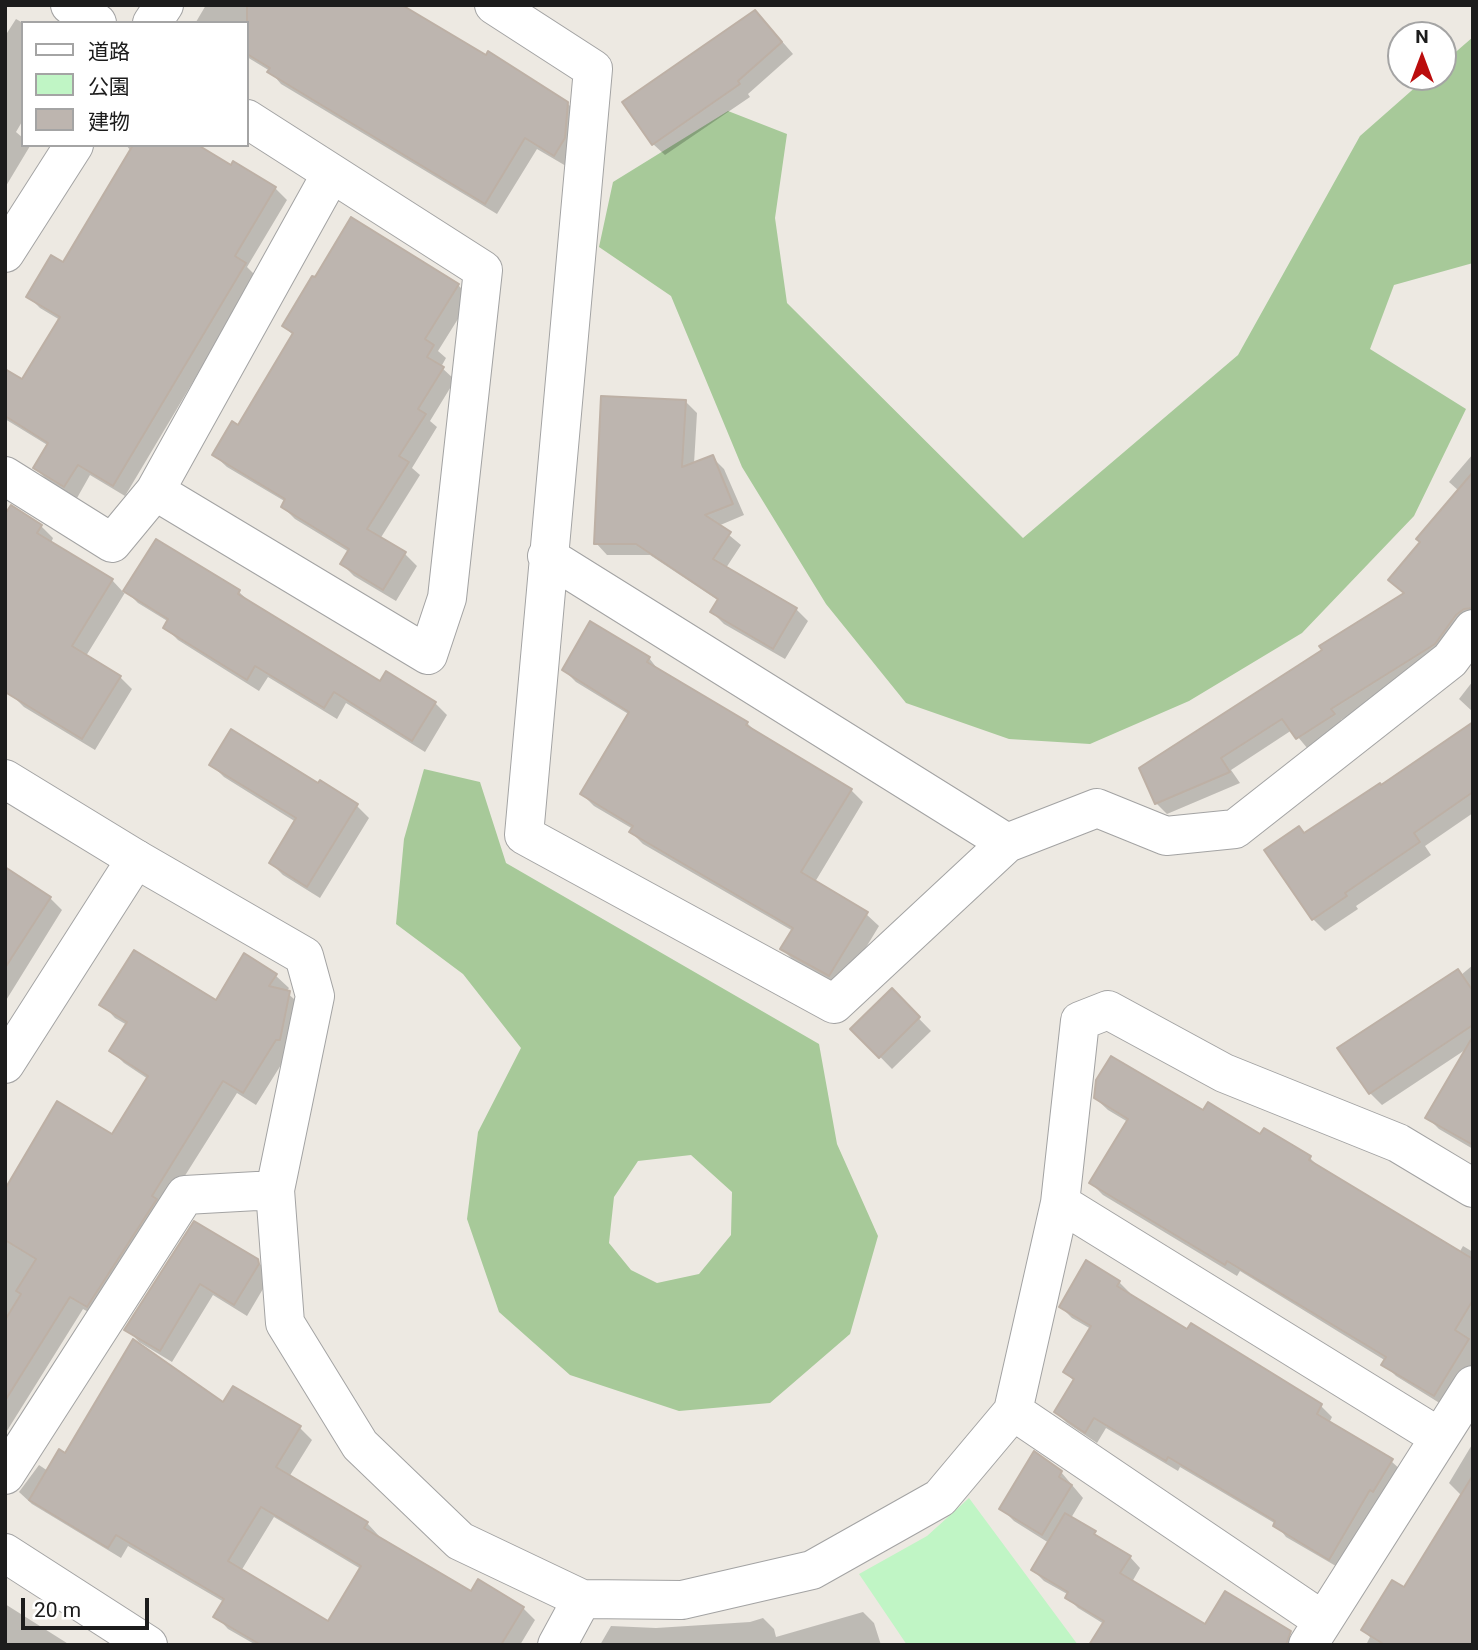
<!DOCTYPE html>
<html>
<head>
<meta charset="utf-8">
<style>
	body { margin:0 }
	#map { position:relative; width:1478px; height:1650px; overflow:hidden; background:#ede9e2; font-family:Roboto,"Noto Sans JP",sans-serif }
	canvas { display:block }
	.frame { position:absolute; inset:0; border:7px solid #1c1c1c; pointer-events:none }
	.legend { position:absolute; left:21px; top:21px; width:228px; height:126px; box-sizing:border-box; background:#fff; border:2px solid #a4a4a4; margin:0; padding:9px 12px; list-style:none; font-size:21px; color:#1c1c1c }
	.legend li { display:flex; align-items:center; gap:14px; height:35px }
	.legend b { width:35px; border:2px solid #a4a4a4 }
	.north { position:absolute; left:1387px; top:21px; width:70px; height:70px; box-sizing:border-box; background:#fff; border:2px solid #a4a4a4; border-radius:50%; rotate:0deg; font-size:19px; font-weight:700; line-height:28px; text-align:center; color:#1c1c1c }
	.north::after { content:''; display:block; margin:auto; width:24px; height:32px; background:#bb0d0d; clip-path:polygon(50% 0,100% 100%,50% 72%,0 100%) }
	.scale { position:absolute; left:21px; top:1598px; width:128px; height:32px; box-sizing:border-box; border:4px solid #1c1c1c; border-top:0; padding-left:9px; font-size:21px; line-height:24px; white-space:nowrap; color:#1c1c1c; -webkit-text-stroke:5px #fff; paint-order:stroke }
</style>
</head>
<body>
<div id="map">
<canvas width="1478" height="1650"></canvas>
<div class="frame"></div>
<ul class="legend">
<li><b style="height:9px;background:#fff"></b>道路</li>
<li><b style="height:19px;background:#c0f5c5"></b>公園</li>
<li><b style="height:19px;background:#bdb5af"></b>建物</li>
</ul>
<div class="north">N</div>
<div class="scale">20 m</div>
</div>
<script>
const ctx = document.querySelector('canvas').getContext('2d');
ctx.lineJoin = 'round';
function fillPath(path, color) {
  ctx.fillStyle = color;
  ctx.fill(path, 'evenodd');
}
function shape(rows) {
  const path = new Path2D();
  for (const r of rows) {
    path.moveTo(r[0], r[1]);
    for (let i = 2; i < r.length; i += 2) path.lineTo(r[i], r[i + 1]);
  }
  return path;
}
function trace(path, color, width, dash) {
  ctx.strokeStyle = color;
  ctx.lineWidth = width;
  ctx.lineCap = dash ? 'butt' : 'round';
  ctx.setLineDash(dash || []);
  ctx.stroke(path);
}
fillPath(shape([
	[1473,37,1473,263,1394,285,1370,349,1466,409,1414,516,1302,633,1189,701,1090,744,1009,739,906,703,826,604,742,467,671,296,599,247,613,182,728,111,787,134,775,218,787,303,1023,538,1238,355,1360,136,1427,77,1443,77,1443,63],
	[424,769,480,782,506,863,819,1044,837,1144,878,1236,850,1334,770,1403,679,1411,570,1375,499,1312,467,1219,478,1132,521,1048,463,974,396,924,404,839],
	[691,1155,732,1192,731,1235,699,1274,657,1283,631,1270,609,1243,614,1197,638,1161]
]), '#a7c999');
fillPath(shape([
	[969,1498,1078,1645,907,1645,859,1574,927,1536]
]), '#c0f5c5');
fillPath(shape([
	[206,5,405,5,403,8,567,103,579,115,566,166,537,149,497,214,281,84,270,71,247,57,247,23,196,22],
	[16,19,23,23,23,120,16,132,23,138,23,145,30,146,6,186,5,32,7,33],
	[767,24,793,54,748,94,750,97,665,155,653,144],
	[126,145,194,145,231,168,275,188,287,200,247,267,256,276,125,496,90,475,77,498,47,480,35,468,49,446,5,419,5,371,22,381,60,320,40,308,28,296,63,265,131,151],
	[352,219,458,285,471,298,438,351,446,358,441,367,455,380,430,421,437,427,412,468,420,475,380,539,405,554,417,566,396,601,354,576,342,564,349,552,295,519,283,507,286,502,227,467,214,455,239,427,294,336,284,326,316,280],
	[685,401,697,413,694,464,712,457,724,469,744,515,718,526,741,545,726,568,796,609,808,621,785,659,724,624,712,612,719,601,650,555,607,555,596,543],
	[1473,454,1473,622,1446,655,1341,720,1344,725,1308,749,1292,730,1231,770,1240,783,1167,814,1156,803,1324,650,1406,594,1422,542,1459,491,1449,482],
	[5,511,41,526,53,538,51,543,112,580,124,593,157,541,239,592,253,605,380,683,435,703,447,715,425,752,346,703,337,719,268,677,259,691,178,640,165,627,169,622,138,603,126,591,86,656,120,677,132,689,95,750,24,707,12,695,5,674],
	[649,658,660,672,747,723,759,735,851,790,863,802,815,882,866,914,879,926,842,987,794,961,782,949,793,931,643,844,631,832,633,829,594,806,582,794,630,715,576,682,564,670],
	[1473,681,1473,712,1459,699],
	[1473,724,1473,813,1425,846,1431,855,1356,906,1358,909,1325,931,1313,919,1305,835,1381,787],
	[212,765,319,785,320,783,357,806,369,818,320,898,283,875,271,863,296,822,224,777],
	[5,869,50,898,62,910,5,1002],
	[1473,965,1473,1149,1439,1129,1427,1117,1468,1048,1382,1105,1370,1093,1461,975],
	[275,975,289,988,286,992,302,1006,289,1052,256,1105,237,1093,164,1209,101,1319,83,1309,5,1434,5,1192,112,1136,148,1079,124,1063,111,1050,127,1025,115,1018,102,1004,216,1002],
	[892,991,931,1031,892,1069,853,1029],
	[1095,1098,1203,1113,1310,1158,1321,1169,1459,1253,1463,1246,1473,1252,1473,1363,1446,1407,1396,1376,1384,1364,1386,1361,1240,1271,1237,1276,1103,1195,1091,1183,1128,1122,1108,1110],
	[195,1224,257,1261,270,1274,270,1277,247,1316,213,1295,172,1362,139,1342,127,1329],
	[1119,1282,1130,1293,1129,1296,1188,1331,1191,1325,1321,1406,1332,1417,1329,1423,1391,1461,1403,1472,1341,1569,1286,1537,1276,1524,1180,1467,1178,1471,1106,1428,1097,1443,1067,1423,1056,1412,1074,1381,1065,1372,1091,1329,1072,1318,1061,1307],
	[224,1404,300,1428,312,1440,289,1477,367,1523,379,1536,378,1538,471,1594,523,1608,535,1620,520,1645,256,1645,228,1629,216,1616,224,1602,128,1546,121,1558,32,1504,19,1492,39,1465,48,1471,65,1455],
	[274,1517,361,1569,329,1623,241,1571],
	[1473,1443,1473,1645,1366,1645,1370,1637,1363,1630,1405,1590,1462,1496,1449,1483],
	[1061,1472,1083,1498,1071,1518,1130,1557,1140,1568,1132,1582,1206,1626,1282,1628,1292,1639,1289,1645,1093,1645,1104,1624,1078,1608,1067,1597,1069,1595,1044,1581,1033,1570,1049,1543,1014,1521,1001,1508],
	[5,1604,70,1645,5,1645],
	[863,1612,874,1623,881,1645,600,1645,611,1626,656,1628,750,1622,763,1618,774,1629,776,1637]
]), '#0003');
const building = shape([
	[247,5,402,5,486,55,488,51,568,102,565,138,554,156,525,138,485,204,267,72,270,68,247,54,247,5],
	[755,10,782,42,738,81,740,84,652,145,622,102,755,10],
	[133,145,198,145,231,165,233,161,276,187,235,256,246,263,113,486,78,465,64,487,33,468,48,443,5,416,5,369,22,379,60,317,26,297,51,255,63,262,133,145],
	[351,217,459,284,425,339,434,345,427,357,444,367,418,409,426,414,399,456,409,462,367,529,406,552,383,590,340,564,349,549,281,507,285,499,212,455,232,421,238,425,293,333,282,326,312,276,315,277,351,217],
	[601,396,686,400,682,467,713,455,733,504,705,515,731,532,713,559,797,608,773,649,710,612,718,599,636,544,594,544,601,396],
	[1473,472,1473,608,1464,609,1456,615,1435,644,1331,709,1335,714,1296,739,1282,719,1221,758,1230,772,1155,804,1139,768,1322,650,1319,646,1404,593,1388,580,1420,542,1416,539,1473,472],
	[11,505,42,525,37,533,113,579,72,646,121,676,82,739,5,692,5,514,11,505],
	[156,539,240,590,238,594,380,681,386,671,436,702,412,741,334,692,324,708,255,666,247,680,163,628,168,619,123,591,156,539],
	[590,621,650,657,647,662,748,722,746,725,852,789,801,872,868,912,829,976,780,949,793,928,629,832,633,826,580,794,629,712,562,670,590,621],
	[1473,722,1473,792,1414,833,1420,842,1345,893,1347,896,1312,920,1264,850,1299,826,1304,833,1380,783,1381,785,1473,722],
	[231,729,318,783,320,780,358,804,307,887,269,863,296,818,209,765,231,729],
	[5,867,51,897,5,968,5,867],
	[134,950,216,1000,244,953,277,974,269,986,290,991,280,1040,276,1040,243,1093,223,1081,152,1196,157,1199,87,1307,70,1297,5,1401,5,1320,21,1294,16,1291,36,1259,5,1240,5,1189,57,1101,112,1134,148,1076,109,1051,127,1022,99,1005,134,950],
	[1458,969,1473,991,1473,1025,1369,1094,1337,1048,1458,969],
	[892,988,920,1017,879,1058,850,1029,892,988],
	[1473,1036,1473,1145,1425,1118,1473,1036],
	[1111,1056,1203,1110,1208,1102,1260,1134,1264,1128,1311,1156,1309,1160,1473,1259,1473,1300,1455,1330,1469,1339,1434,1396,1381,1365,1386,1357,1227,1261,1225,1265,1089,1183,1128,1119,1094,1098,1096,1080,1111,1056],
	[194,1221,258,1259,259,1264,234,1305,200,1284,160,1351,124,1330,194,1221],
	[1086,1260,1120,1281,1117,1286,1187,1329,1191,1323,1322,1404,1317,1414,1393,1459,1373,1492,1370,1490,1329,1560,1273,1526,1275,1521,1168,1457,1166,1461,1094,1418,1085,1433,1054,1412,1074,1379,1063,1372,1091,1326,1059,1307,1086,1260],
	[133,1339,223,1402,233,1386,301,1426,276,1467,368,1522,364,1528,471,1591,478,1579,524,1607,501,1645,261,1645,213,1617,224,1599,116,1535,108,1548,29,1500,59,1449,65,1453,133,1339],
	[261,1507,361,1566,328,1621,228,1561,261,1507],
	[1034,1451,1062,1471,1059,1477,1072,1485,1042,1535,999,1509,1034,1451],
	[1473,1475,1473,1645,1385,1645,1361,1630,1392,1580,1404,1587,1473,1475],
	[1065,1513,1096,1531,1094,1534,1131,1556,1120,1573,1205,1624,1225,1591,1291,1631,1286,1645,1089,1645,1104,1621,1065,1598,1068,1592,1031,1570,1065,1513]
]);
fillPath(building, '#bdb5af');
trace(building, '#bdb0a5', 2);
const minor = shape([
	[70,5,97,23],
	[494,5,593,69,524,835,834,1004,1007,843,1097,808,1166,836,1235,829,1450,660,1473,629],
	[5,476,112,543,155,491,331,174],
	[155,491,428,655,447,598,483,270,247,119],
	[547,556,1007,843],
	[136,859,304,956,315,996,275,1190,285,1323,360,1445,460,1541,582,1599,682,1600,812,1570,940,1498,1013,1411,1060,1203,1080,1021,1108,1010,1224,1073,1398,1143,1473,1188],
	[1060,1203,1439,1437],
	[1013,1411,1322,1620],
	[5,1475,185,1195,275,1190],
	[5,1553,148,1645],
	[557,1645,582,1599],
	[1308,1645,1473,1385]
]);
const tertiary = shape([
	[152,23,164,5],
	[5,253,74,145],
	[5,779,136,859,5,1064]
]);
trace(minor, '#a3a3a3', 40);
trace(tertiary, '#a3a3a3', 40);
trace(minor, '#fff', 38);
trace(tertiary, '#fff', 38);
</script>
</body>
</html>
